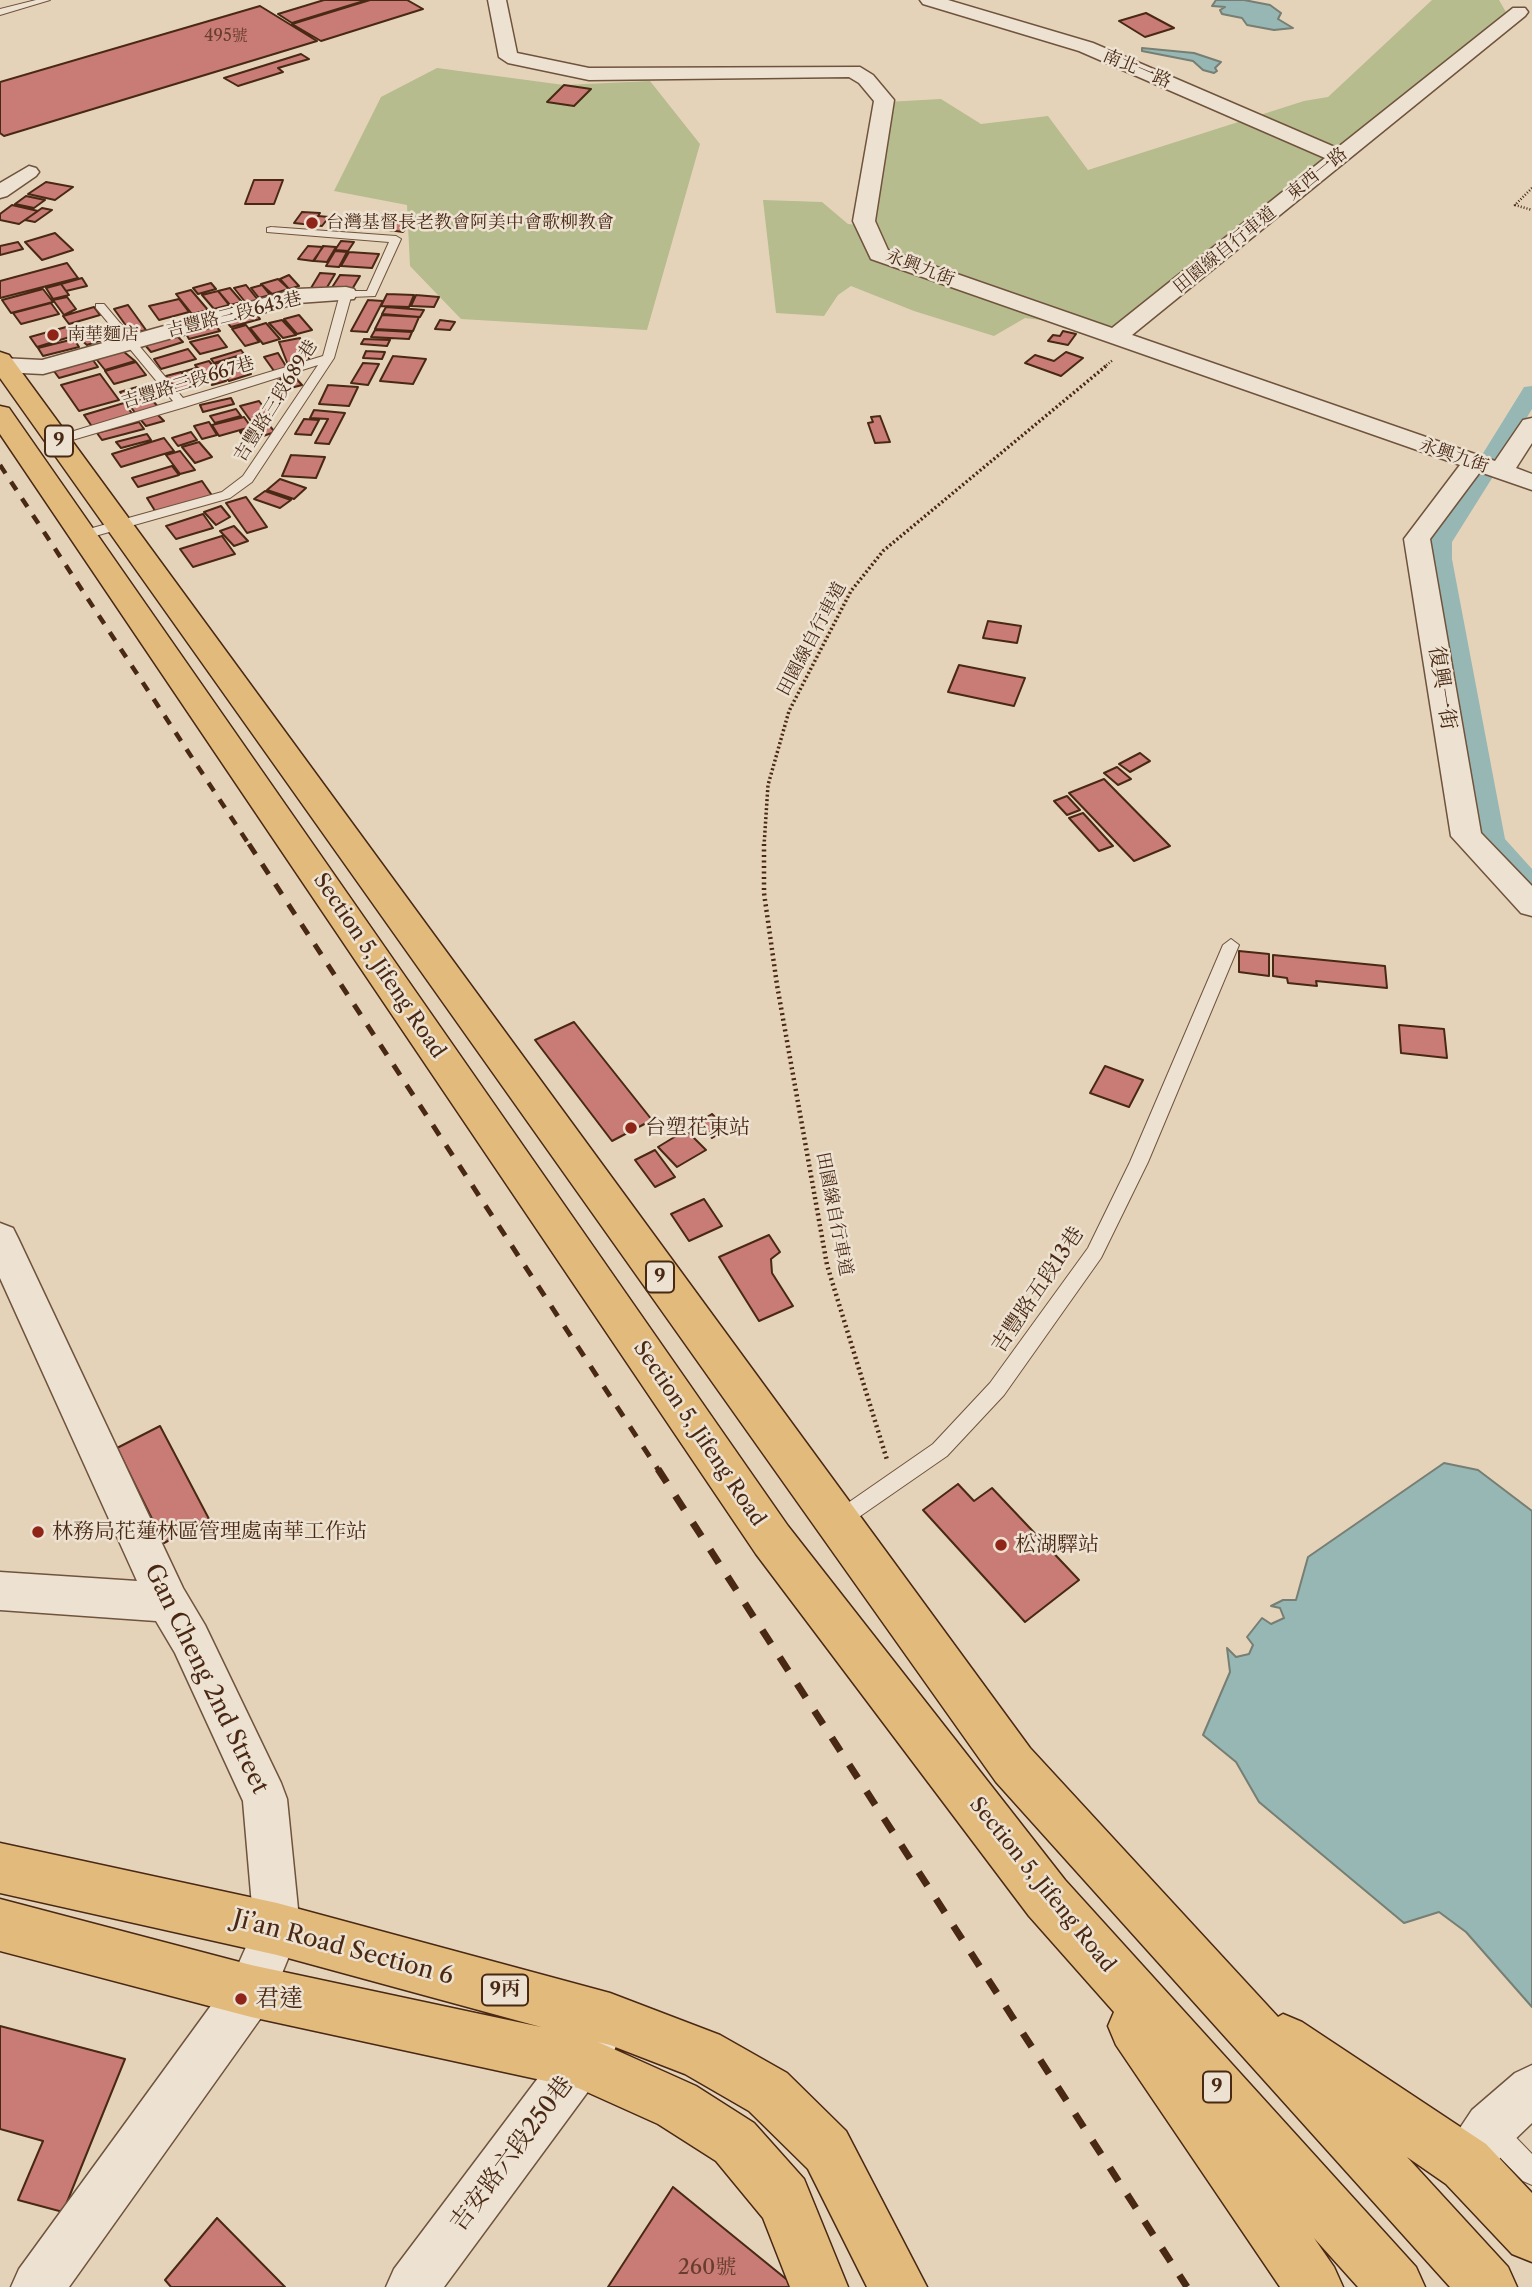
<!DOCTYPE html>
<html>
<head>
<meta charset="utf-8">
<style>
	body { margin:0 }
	canvas { display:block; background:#e4d3b8 }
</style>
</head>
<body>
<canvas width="1532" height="2287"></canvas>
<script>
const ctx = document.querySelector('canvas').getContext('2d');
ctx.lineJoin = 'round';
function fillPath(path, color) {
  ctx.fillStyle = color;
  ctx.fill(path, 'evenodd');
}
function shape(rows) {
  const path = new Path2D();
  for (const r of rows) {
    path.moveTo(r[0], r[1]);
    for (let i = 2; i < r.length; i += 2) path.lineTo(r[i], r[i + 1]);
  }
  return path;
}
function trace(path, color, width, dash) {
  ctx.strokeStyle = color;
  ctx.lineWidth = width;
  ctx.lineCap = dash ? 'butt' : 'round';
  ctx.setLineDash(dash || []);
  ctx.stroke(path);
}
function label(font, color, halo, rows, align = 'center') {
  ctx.font = font + ' "Libre Caslon Text","Noto Serif TC",serif';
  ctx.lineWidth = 5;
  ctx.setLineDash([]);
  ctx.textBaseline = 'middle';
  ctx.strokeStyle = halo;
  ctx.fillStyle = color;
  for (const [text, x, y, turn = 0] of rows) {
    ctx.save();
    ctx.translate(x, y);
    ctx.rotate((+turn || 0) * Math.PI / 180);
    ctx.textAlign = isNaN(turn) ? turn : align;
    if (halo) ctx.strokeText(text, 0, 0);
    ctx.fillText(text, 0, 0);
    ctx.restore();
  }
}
fillPath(shape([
	[1432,0,1499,0,1510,19,1113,329,1025,318,994,336,914,311,851,286,838,295,824,316,776,313,763,200,822,202,848,224,858,225,886,102,941,99,981,124,1048,116,1088,170,1304,101,1328,97],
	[437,68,564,85,650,81,700,144,647,330,461,319,410,266,407,205,334,191,381,97]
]), '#b6bc8d');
const water = shape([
	[1216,0,1244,0,1270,5,1281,13,1278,19,1293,28,1274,30,1247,25,1242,18,1222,14,1220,10,1225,7,1212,6,1216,0],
	[1142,48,1194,53,1221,62,1215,68,1217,71,1214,73,1203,70,1193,61,1142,51,1142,48],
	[1444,1463,1478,1470,1532,1511,1532,2007,1466,1932,1439,1912,1404,1923,1259,1802,1236,1762,1203,1735,1230,1672,1227,1648,1236,1657,1249,1654,1253,1645,1247,1637,1262,1618,1271,1624,1284,1618,1280,1608,1271,1606,1283,1600,1296,1600,1308,1557,1444,1463]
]);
fillPath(water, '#96b7b3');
trace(water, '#777e73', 2);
fillPath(shape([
	[1532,386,1532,409,1496,468,1488,470,1494,475,1452,542,1452,559,1505,839,1532,869,1532,896,1522,893,1484,853,1477,839,1428,559,1428,542,1475,470,1483,468,1477,463,1521,392,1524,387,1532,386]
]), '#96b7b3');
const building = shape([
	[324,0,367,0,292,23,278,14,324,0],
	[370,0,407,0,423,9,321,41,292,24,370,0],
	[260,6,317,41,4,136,0,133,0,82,260,6],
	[1146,13,1174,28,1145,37,1119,21,1146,13],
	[301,54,309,59,278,68,283,72,238,86,224,78,301,54],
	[564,85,591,89,574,106,547,102,564,85],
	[254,180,283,180,274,204,245,204,254,180],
	[46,182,73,187,55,200,28,194,46,182],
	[26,196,45,200,34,208,15,204,26,196],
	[12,205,38,211,19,224,0,220,0,214,12,205],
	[42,208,52,210,35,222,25,220,42,208],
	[302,212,320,213,318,216,329,217,322,226,294,223,302,212],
	[396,220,411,221,403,232,389,230,396,220],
	[55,233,73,250,42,260,25,242,55,233],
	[341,241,354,242,348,251,335,250,341,241],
	[18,242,23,249,0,255,0,246,18,242],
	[308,246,323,247,313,261,298,259,308,246],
	[323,246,336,247,327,262,314,261,323,246],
	[335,251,347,252,339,267,326,266,335,251],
	[349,252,379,254,372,268,341,266,349,252],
	[67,263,78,278,0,298,0,281,67,263],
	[320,273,335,274,326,289,311,288,320,273],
	[289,275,299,286,289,289,280,279,289,275],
	[340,275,360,276,351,291,331,289,340,275],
	[82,278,87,286,66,291,61,284,82,278],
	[278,279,289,289,272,294,261,284,278,279],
	[211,283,216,289,198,294,193,288,211,283],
	[61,284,69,295,53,299,46,288,61,284],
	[246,285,258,300,246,303,234,288,246,285],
	[262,285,270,295,259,298,251,288,262,285],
	[230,288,242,302,230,305,218,291,230,288],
	[43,289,53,302,11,313,2,300,43,289],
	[191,290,208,310,192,314,176,294,191,290],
	[218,291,229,305,214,309,202,295,218,291],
	[387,294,414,295,409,307,381,306,387,294],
	[416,295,439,297,434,307,411,306,416,295],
	[67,297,76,309,64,315,53,300,67,297],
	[179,299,189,312,159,320,149,306,179,299],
	[368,300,383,301,367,332,351,331,368,300],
	[51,303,59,314,21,324,13,313,51,303],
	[128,305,146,330,132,334,114,309,128,305],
	[94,307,100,315,69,324,63,316,94,307],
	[386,307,424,310,420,317,382,314,386,307],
	[255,312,260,319,231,327,225,320,255,312],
	[299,315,312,330,297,334,284,319,299,315],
	[382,315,419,317,413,331,375,329,382,315],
	[282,320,296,335,283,338,269,323,282,320],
	[440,320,455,322,450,330,435,329,440,320],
	[266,323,280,339,263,344,250,328,266,323],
	[215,325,220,331,189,339,185,332,215,325],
	[246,325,259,342,245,346,232,329,246,325],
	[66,327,73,336,37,347,30,337,66,327],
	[111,329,117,335,87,345,80,339,111,329],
	[375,330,412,332,409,339,371,337,375,330],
	[1063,331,1076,334,1068,345,1048,341,1053,335,1060,336,1063,331],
	[218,335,227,347,200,354,190,342,218,335],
	[177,336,183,342,151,352,145,345,177,336],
	[300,338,310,361,288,365,279,342,300,338],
	[74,339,79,347,43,356,38,348,74,339],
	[364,339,390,340,387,346,361,344,364,339],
	[118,347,135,361,105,370,93,355,118,347],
	[188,349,196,359,161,369,154,359,188,349],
	[241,350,244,354,214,363,211,359,241,350],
	[366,351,385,352,382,359,363,358,366,351],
	[1066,352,1083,358,1061,376,1025,363,1035,355,1054,361,1066,352],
	[278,353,287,368,274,371,264,357,278,353],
	[244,355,249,361,241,363,251,374,229,381,214,364,244,355],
	[90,356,98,367,59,378,51,367,90,356],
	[393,356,426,359,413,384,380,381,393,356],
	[209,361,226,381,212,385,195,365,209,361],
	[136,362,146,375,114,384,105,371,136,362],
	[363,363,379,364,368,385,351,383,363,363],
	[196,368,207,383,194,387,182,372,196,368],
	[181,372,193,387,178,392,166,376,181,372],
	[100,374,119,400,79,411,61,385,100,374],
	[293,375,302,385,287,389,278,380,293,375],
	[328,385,358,387,349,406,319,404,328,385],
	[137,387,143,394,126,400,120,392,137,387],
	[149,396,158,407,136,414,127,402,149,396],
	[231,398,234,404,203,412,200,405,231,398],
	[259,401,272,418,253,424,240,406,259,401],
	[124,403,134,416,93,428,84,415,124,403],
	[236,409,241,416,215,423,210,416,236,409],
	[314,410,345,413,329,444,315,443,328,419,310,418,314,410],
	[157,414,164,421,146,426,140,419,157,414],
	[880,416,890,442,875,443,868,423,873,422,871,417,880,416],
	[244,417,251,427,219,436,212,425,244,417],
	[304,419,319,420,311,435,295,434,304,419],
	[139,422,144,429,102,440,97,433,139,422],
	[209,422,217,435,202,439,194,426,209,422],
	[267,423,275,432,248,441,240,432,267,423],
	[191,432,197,440,178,446,172,438,191,432],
	[147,434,151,440,121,448,116,442,147,434],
	[164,438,174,451,121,467,112,454,164,438],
	[199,442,212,457,195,463,182,447,199,442],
	[180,451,195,470,180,474,166,455,180,451],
	[291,455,325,457,316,478,282,476,291,455],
	[172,466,179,475,138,487,132,478,172,466],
	[280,479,306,488,294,499,267,490,280,479],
	[202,481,213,497,157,514,147,498,202,481],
	[265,491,291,500,280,508,254,499,265,491],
	[246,497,267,527,247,533,226,503,246,497],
	[221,506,230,517,216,525,204,512,221,506],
	[203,514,213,528,176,539,166,526,203,514],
	[234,526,248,541,234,546,220,531,234,526],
	[222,536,235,554,193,567,180,549,222,536],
	[988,621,1021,626,1017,643,983,638,988,621],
	[959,665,1025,678,1014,706,948,692,959,665],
	[1140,753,1150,761,1130,772,1119,764,1140,753],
	[1117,767,1131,779,1118,785,1104,773,1117,767],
	[1104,779,1170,846,1134,861,1069,793,1104,779],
	[1067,796,1080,810,1067,815,1054,801,1067,796],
	[1083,813,1113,846,1099,851,1069,818,1083,813],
	[1239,951,1269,954,1269,976,1239,972,1239,951],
	[1273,955,1385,966,1387,988,1316,981,1317,986,1288,983,1287,978,1273,976,1273,955],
	[574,1022,652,1120,612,1141,535,1040,574,1022],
	[1399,1025,1444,1029,1447,1058,1401,1053,1399,1025],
	[1105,1066,1143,1080,1129,1107,1090,1093,1105,1066],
	[712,1114,727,1129,712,1138,697,1123,712,1114],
	[686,1130,706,1150,677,1167,658,1147,686,1130],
	[655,1150,675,1177,655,1187,635,1160,655,1150],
	[704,1199,722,1226,689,1241,671,1214,704,1199],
	[769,1235,780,1252,771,1259,772,1273,793,1306,759,1321,719,1257,769,1235],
	[160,1426,209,1519,164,1543,117,1448,160,1426],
	[958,1484,974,1501,992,1488,1079,1580,1025,1622,923,1510,958,1484],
	[0,2026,125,2059,63,2212,18,2200,43,2141,0,2129,0,2026],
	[673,2187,796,2287,608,2287,673,2187],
	[217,2218,285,2287,171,2287,165,2280,217,2218]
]);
fillPath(building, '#c87c75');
trace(building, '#492814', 2);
const service = shape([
	[36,0,50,0,0,15,0,9,36,0],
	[271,227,396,236,401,239,375,296,351,297,334,358,252,482,230,498,88,538,78,538,78,532,222,492,243,476,318,365,185,407,62,443,54,443,54,437,173,401,96,308,96,304,104,304,183,398,323,356,340,294,346,291,367,291,389,242,267,232,267,228,271,227],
	[1231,939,1239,945,1148,1162,1101,1258,1004,1395,947,1456,843,1528,836,1531,829,1528,826,1522,829,1516,933,1444,990,1383,1088,1248,1130,1162,1223,945,1231,939],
	[1492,2119,1501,2122,1532,2154,1532,2185,1523,2181,1483,2140,1480,2131,1483,2122,1492,2119]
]);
const minor = shape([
	[488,0,506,0,517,53,589,68,860,67,873,75,894,100,875,221,888,250,1112,328,1325,158,1079,51,923,4,920,0,948,0,1093,43,1337,148,1513,8,1525,8,1528,12,1525,16,1132,335,1495,461,1523,420,1532,418,1532,443,1516,468,1532,474,1532,490,1480,472,1430,539,1481,833,1532,886,1532,916,1521,913,1451,836,1404,539,1460,465,871,259,853,221,874,101,859,83,849,77,589,80,508,63,499,57,488,0],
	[29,166,36,168,39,172,36,176,7,196,0,198,0,183,29,166],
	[346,287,354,289,357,294,354,299,298,303,43,374,0,372,0,358,42,360,297,289,346,287],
	[0,1223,13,1228,18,1238,183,1588,205,1625,281,1783,287,1799,300,1929,268,2008,69,2287,11,2287,19,2269,234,1974,254,1929,243,1801,175,1653,156,1621,0,1610,0,1572,137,1581,0,1278,0,1223],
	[592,2022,609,2029,616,2046,609,2063,444,2287,386,2287,394,2269,575,2029,592,2022],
	[1532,2065,1532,2123,1508,2146,1484,2182,1466,2189,1448,2182,1441,2164,1448,2146,1472,2110,1515,2073,1532,2065]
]);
const primary = shape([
	[0,352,9,355,1030,1748,1278,2017,1283,2014,1302,2022,1486,2144,1532,2193,1532,2262,1512,2254,1446,2184,1407,2157,1508,2267,1517,2287,1450,2287,996,1782,0,378,0,352],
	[0,406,9,408,788,1526,1065,1880,1416,2267,1425,2287,1358,2287,1314,2238,1334,2267,1343,2287,1280,2287,1116,2045,1108,2026,1114,2012,1029,1916,756,1554,0,434,0,406],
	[0,1843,277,1903,610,1993,720,2035,787,2073,846,2131,927,2287,867,2287,808,2169,749,2111,685,2074,610,2045,598,2042,696,2086,754,2123,804,2179,848,2287,790,2287,763,2218,716,2161,658,2124,578,2088,251,2017,0,1951,0,1899,251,1965,541,2027,277,1955,0,1893,0,1843]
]);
trace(service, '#70533d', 2);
trace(minor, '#70533d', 3);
trace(primary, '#492814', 3);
trace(shape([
	[1532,188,1515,205,1532,210],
	[1104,367,1113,360]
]), '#492814', 2.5, [1, 2]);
trace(shape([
	[764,846,768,785,789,711,851,591,883,551,1106,366]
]), '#492814', 3.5, [2, 2.5]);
trace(shape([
	[764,844,764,893,777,985,827,1265,887,1460]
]), '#492814', 4.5, [2, 3.5]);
fillPath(service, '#ede2d1');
fillPath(minor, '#ede2d1');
fillPath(primary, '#e2ba7c');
trace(shape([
	[0,465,250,846]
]), '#492814', 4.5, [10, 10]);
trace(shape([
	[249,844,659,1471]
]), '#492814', 5, [12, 12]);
trace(shape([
	[658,1469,1187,2287]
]), '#492814', 7, [16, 16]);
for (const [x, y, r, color] of [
	[312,223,7,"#8f2418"],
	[53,335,7,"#8f2418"],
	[631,1128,7,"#8f2418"],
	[38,1532,7,"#8f2418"],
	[1001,1545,7,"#8f2418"],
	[241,1999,7,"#8f2418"]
]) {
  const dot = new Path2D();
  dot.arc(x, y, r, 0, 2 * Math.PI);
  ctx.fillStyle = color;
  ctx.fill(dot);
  trace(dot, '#ede2d1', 2.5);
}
label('16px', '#693d2c', null, [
	["495號",226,36]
]);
label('18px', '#492814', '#ede2d1', [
	["南北一路",1137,69,23],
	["東西一路",1317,174,-39],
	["田園線自行車道",1225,250,-39],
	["永興九街",920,268,21],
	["吉豐路三段643巷",234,315,-14],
	["吉豐路三段667巷",188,383,-17],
	["吉豐路三段689巷",276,401,-58],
	["永興九街",1454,456,19],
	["田園線自行車道",812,639,-62],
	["田園線自行車道",834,1214,79]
]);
label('18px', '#492814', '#ede2d1', [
	["台灣基督長老教會阿美中會歌柳教會",326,223],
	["南華麵店",67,335]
], 'left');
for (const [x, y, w] of [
	[59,441,28],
	[660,1277,28],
	[505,1990,46],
	[1217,2087,28]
]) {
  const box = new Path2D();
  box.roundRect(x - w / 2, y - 15.5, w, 31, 5);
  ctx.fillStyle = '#ede2d1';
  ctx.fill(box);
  trace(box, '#492814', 2);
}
label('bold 19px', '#492814', null, [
	["9",59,441],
	["9",660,1277],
	["9丙",505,1990],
	["9",1217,2087]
]);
label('21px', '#492814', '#ede2d1', [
	["復興一街",1442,688,81],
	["Section 5, Jifeng Road",379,966,56],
	["吉豐路五段13巷",1038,1290,-56],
	["Section 5, Jifeng Road",699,1434,56],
	["Section 5, Jifeng Road",1042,1885,51]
]);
label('21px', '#492814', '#ede2d1', [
	["台塑花東站",645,1128],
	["林務局花蓮林區管理處南華工作站",52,1532],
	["松湖驛站",1015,1545]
], 'left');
label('21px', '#693d2c', null, [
	["260號",707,2268]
]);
label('24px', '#492814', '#ede2d1', [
	["Gan Cheng 2nd Street",206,1679,64],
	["Ji’an Road Section 6",343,1948,15],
	["吉安路六段250巷",512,2154,-53]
]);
label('24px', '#492814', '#ede2d1', [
	["君達",255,1999]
], 'left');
</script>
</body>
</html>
